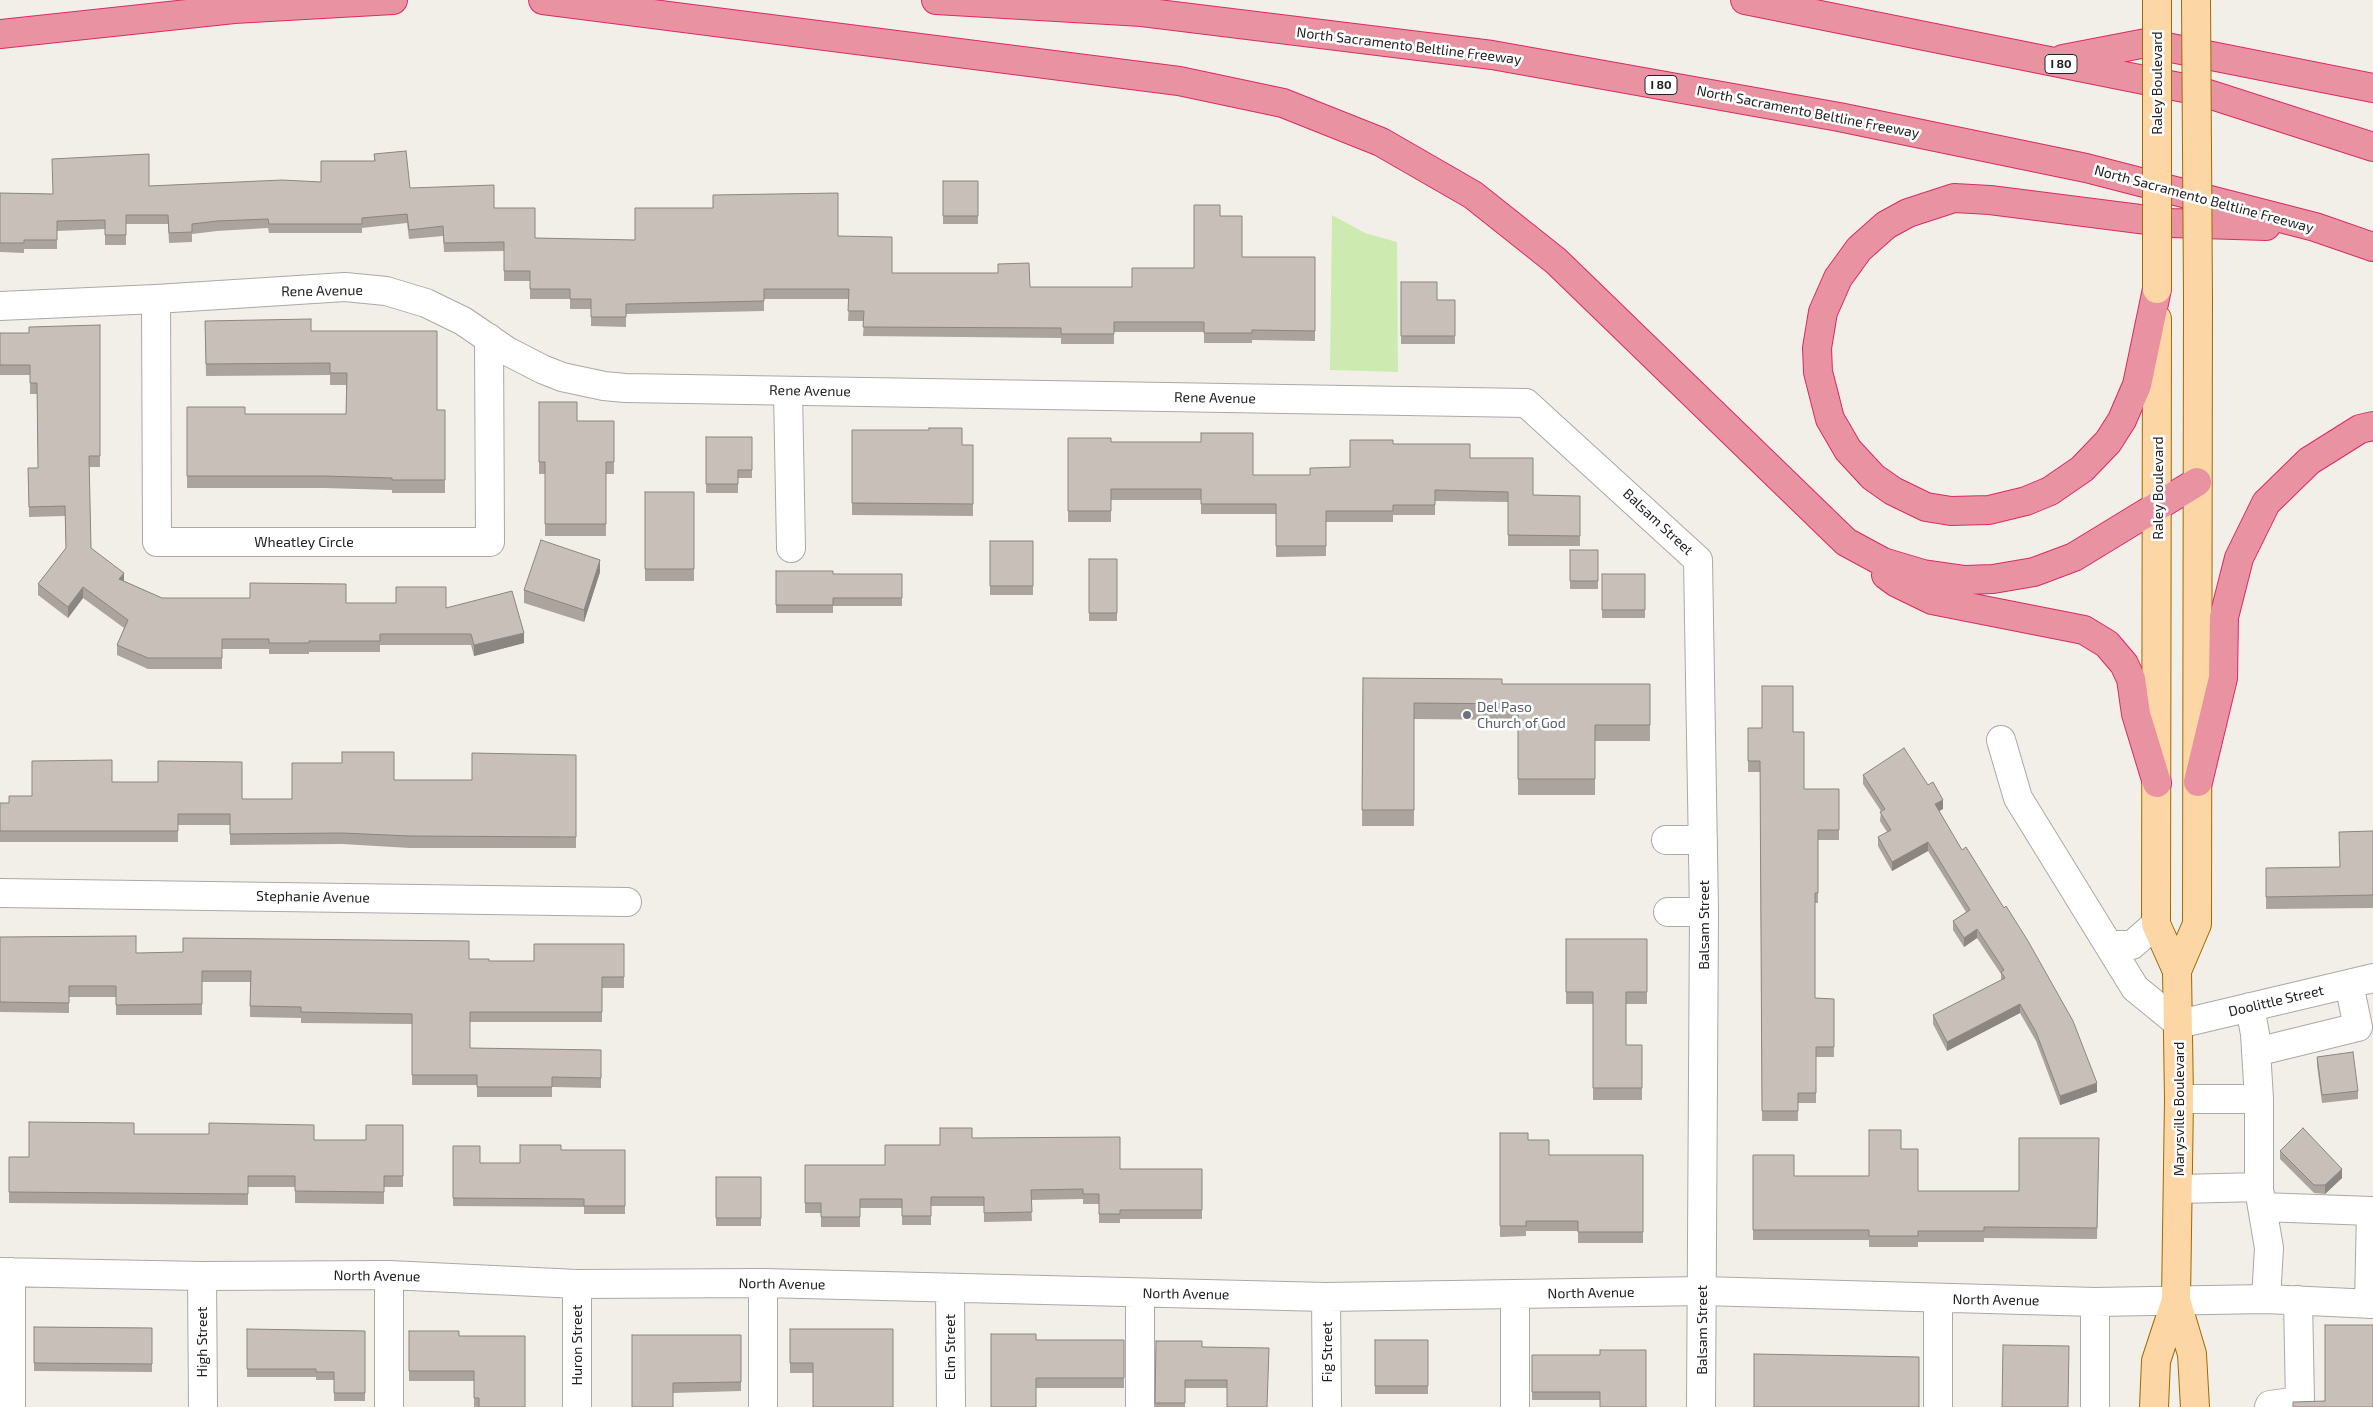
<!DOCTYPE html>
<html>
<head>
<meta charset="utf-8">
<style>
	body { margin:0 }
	canvas { display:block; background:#f2efe9 }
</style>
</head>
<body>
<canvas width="2373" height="1407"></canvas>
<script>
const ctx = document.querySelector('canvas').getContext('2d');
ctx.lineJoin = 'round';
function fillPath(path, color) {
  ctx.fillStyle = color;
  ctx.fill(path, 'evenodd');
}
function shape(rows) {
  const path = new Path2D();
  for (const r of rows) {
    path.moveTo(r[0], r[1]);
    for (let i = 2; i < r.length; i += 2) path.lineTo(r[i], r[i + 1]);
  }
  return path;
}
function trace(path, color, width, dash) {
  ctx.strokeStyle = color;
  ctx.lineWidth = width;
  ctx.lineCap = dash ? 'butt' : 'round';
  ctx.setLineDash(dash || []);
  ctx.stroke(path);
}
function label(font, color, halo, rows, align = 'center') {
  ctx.font = font + ' "Exo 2",sans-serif';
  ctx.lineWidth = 5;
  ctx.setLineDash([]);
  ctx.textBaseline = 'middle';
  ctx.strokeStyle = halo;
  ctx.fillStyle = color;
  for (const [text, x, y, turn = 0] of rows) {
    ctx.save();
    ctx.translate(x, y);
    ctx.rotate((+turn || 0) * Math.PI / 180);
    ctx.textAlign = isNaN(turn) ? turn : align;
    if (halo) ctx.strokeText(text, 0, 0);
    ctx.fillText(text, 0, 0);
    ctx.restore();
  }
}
fillPath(shape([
	[1332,215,1365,233,1397,242,1398,372,1330,370]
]), '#cdebb0');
const minor = shape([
	[156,299,157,542,490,542,489,338],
	[0,306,156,299,345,287,386,291,426,303,463,321,507,351,542,369,562,377,604,386,625,388,1526,403,1698,560,1704,912,1701,1407],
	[788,391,791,548],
	[2001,740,2018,798,2135,988,2179,1024,2373,978],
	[1666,840,1703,840],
	[0,893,627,902],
	[1668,912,1704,912],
	[2109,945,2132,945,2156,924],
	[2250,1007,2255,1034,2259,1099],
	[2256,1052,2358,1027,2349,984],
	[2179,1189,2259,1187,2259,1099,2179,1099],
	[2259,1189,2269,1248,2266,1299],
	[2262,1207,2371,1211,2369,1304],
	[0,1272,202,1276,389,1275,577,1284,763,1283,1326,1297,1702,1291,2095,1302,2266,1299,2373,1304],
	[11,1272,11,1407],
	[389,1275,389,1407],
	[202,1276,203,1407],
	[763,1283,763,1407],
	[577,1284,577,1407],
	[950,1288,951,1407],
	[1140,1293,1140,1407],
	[1515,1294,1515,1407],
	[1326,1297,1327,1407],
	[1938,1298,1938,1407],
	[2095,1302,2095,1407],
	[2269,1407,2270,1405,2300,1401,2298,1300]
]);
const major = shape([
	[2177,971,2197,924,2198,297],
	[2176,1300,2192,1354,2195,1407],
	[2154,1407,2156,1361,2176,1300,2179,1099,2177,971,2156,924,2157,319]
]);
const highway = shape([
	[543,0,1179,81,1283,103,1381,142,1473,195,1556,261,1846,542,1883,562,1923,574,1965,580,1993,579,2034,572,2074,557,2197,482],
	[936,0,1142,12,1492,55,1839,117,2086,168,2315,227,2373,247],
	[1745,0,2199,91,2373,147],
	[0,34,234,9,393,0],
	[2063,59,2146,43,2373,88],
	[2157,289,2137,385,2122,420,2108,442,2082,469,2050,491,2026,501,1989,510,1951,511,1926,507,1893,491,1873,477,1848,450,1830,419,1818,372,1817,348,1823,312,1838,278,1859,249,1886,225,1908,213,1954,198,1990,200,2171,223,2266,226],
	[1886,575,1897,583,1932,600,2084,630,2107,644,2124,664,2131,679,2136,714,2157,783],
	[2198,782,2223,678,2224,617,2239,558,2266,503,2309,461,2360,429,2373,426]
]);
trace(minor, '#a9a9a9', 30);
trace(major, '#a06b00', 30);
trace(highway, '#dc2a67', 30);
trace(minor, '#fff', 28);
trace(major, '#fcd6a4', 28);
trace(highway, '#e892a2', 28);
const majorBridge = shape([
	[2157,0,2157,289],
	[2196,0,2198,297]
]);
trace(majorBridge, '#a06b00', 30, []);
trace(majorBridge, '#fcd6a4', 28);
fillPath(shape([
	[374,154,410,188,494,208,535,238,635,240,838,236,892,273,1030,287,1132,287,1194,268,1220,216,1242,257,1315,257,1315,341,1252,340,1252,343,1204,343,1204,332,1114,332,1114,344,1061,344,1061,338,863,336,864,321,848,321,849,299,764,299,764,311,626,314,626,327,591,326,591,309,570,309,570,299,530,299,530,281,504,281,504,251,444,252,443,236,409,239,407,223,362,228,362,233,269,233,268,228,217,231,192,234,192,242,169,243,168,224,126,224,126,245,105,245,105,229,57,231,57,249,24,249,24,253,0,252,0,193,53,194,149,186,321,182,374,161],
	[943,181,978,181,978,224,943,224],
	[1401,282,1437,300,1455,300,1455,344,1401,344],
	[205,321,311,331,437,410,445,410,445,493,392,493,392,490,324,488,187,488,187,407,245,414,346,414,346,385,330,385,330,375,206,376],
	[100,325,100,467,89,467,91,548,124,581,162,598,346,603,446,608,524,643,474,656,471,645,380,645,380,652,309,652,309,654,269,654,269,649,222,649,222,669,148,669,117,655,117,645,124,628,83,598,68,618,38,595,38,584,66,548,65,516,29,517,28,468,38,468,37,394,30,394,30,375,0,375,0,333,29,333],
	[539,402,577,421,614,421,614,474,606,474,606,536,545,536,545,474,539,474],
	[852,430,962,445,973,445,973,516,852,515],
	[706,437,752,437,752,478,738,478,738,493,706,493],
	[1068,438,1111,442,1253,475,1310,475,1350,467,1393,444,1470,458,1533,495,1580,496,1580,546,1508,546,1508,502,1435,501,1435,515,1393,515,1393,522,1326,522,1326,556,1276,557,1276,514,1201,514,1201,500,1111,500,1111,522,1068,522],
	[645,492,694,492,694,581,645,581],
	[990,541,1033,541,1033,595,990,595],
	[1570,550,1598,550,1598,589,1570,589],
	[1089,559,1117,559,1117,621,1089,621],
	[776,571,833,574,902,574,902,606,833,606,833,613,776,613],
	[600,572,584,622,524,603,524,590],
	[1602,574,1645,574,1645,618,1602,618],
	[1363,678,1502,684,1650,684,1650,741,1595,741,1595,795,1518,795,1518,720,1414,719,1414,826,1362,826],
	[1748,728,1793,732,1804,789,1839,789,1839,840,1818,840,1818,903,1815,903,1815,998,1834,999,1834,1057,1816,1057,1816,1103,1798,1103,1798,1121,1762,1121,1760,772,1748,772],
	[576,755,576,848,410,848,342,844,230,845,230,825,178,825,178,842,0,842,0,803,9,803,32,796,112,782,242,799,292,799,394,780,472,780],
	[1863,775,1943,809,1939,811,2097,1092,2060,1105,2036,1041,2020,1013,1947,1051,1933,1024,1933,1015,2001,980,2001,974,1977,938,1964,947,1953,930,1953,921,1966,912,1928,851,1892,871,1878,846,1878,837,1887,832,1880,821,1881,811,1863,784],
	[2373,831,2373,908,2266,909,2266,868,2339,867],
	[0,937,136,953,469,959,489,961,534,961,624,944,624,988,602,988,602,1022,470,1022,470,1048,601,1050,601,1088,552,1087,552,1097,477,1097,477,1085,412,1085,412,1024,301,1023,301,1018,250,1017,250,982,202,982,202,1015,116,1015,116,997,69,997,69,1013,0,1012],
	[1566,939,1647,939,1647,1004,1626,1004,1626,1045,1642,1045,1642,1100,1593,1100,1593,1004,1566,1004],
	[2317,1057,2358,1091,2358,1099,2322,1103,2317,1065],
	[403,1125,403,1187,384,1187,384,1204,295,1203,295,1187,248,1187,248,1205,9,1203,9,1157,29,1157,134,1134,314,1140,366,1140],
	[1500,1133,1528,1140,1549,1155,1643,1155,1643,1243,1578,1243,1578,1231,1526,1231,1526,1236,1500,1237],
	[972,1138,1120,1169,1202,1169,1202,1219,1120,1219,1120,1223,1099,1223,1099,1204,1083,1204,1083,1199,1031,1200,1032,1221,984,1222,984,1206,931,1206,931,1225,902,1225,902,1208,860,1208,860,1227,821,1227,821,1213,805,1213,805,1165,885,1165,940,1145],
	[2099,1138,2097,1239,1984,1238,1984,1242,1918,1242,1918,1247,1869,1247,1869,1240,1753,1240,1753,1155,1794,1176,1869,1176,1901,1149,1918,1191,2019,1191],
	[453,1146,480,1163,520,1163,561,1150,625,1150,625,1214,584,1214,584,1207,453,1206],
	[2280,1151,2342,1178,2325,1194,2314,1193,2280,1159],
	[716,1177,761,1177,761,1226,716,1226],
	[34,1327,152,1328,152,1372,34,1371],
	[247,1329,365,1331,365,1401,334,1401,334,1380,316,1380,316,1377,247,1377],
	[790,1329,893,1329,813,1373,790,1373],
	[409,1331,459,1336,525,1407,474,1407,474,1381,409,1381],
	[632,1335,741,1335,741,1391,673,1393],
	[1036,1340,1124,1340,1124,1388,1036,1388],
	[1375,1340,1428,1340,1428,1394,1375,1394],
	[1156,1341,1202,1347,1269,1348,1227,1388,1185,1388,1185,1407,1155,1407],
	[1532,1355,1600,1355,1600,1400,1532,1400]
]), '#aba49e');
fillPath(shape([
	[600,560,600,572,584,622,584,610],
	[124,573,124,584,119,579],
	[83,587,83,598,68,618,68,607],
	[524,633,524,643,474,656,474,645],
	[1943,800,1943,809,1935,813,1935,804],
	[1928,842,1928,851,1892,871,1892,862],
	[1977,929,1977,938,1964,947,1964,938],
	[2020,1004,2020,1013,1947,1051,1947,1042],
	[2097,1083,2097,1092,2060,1105,2060,1096],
	[2342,1169,2342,1178,2325,1194,2325,1185]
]), '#8b8681');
const building = shape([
	[406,151,410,188,494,185,494,208,535,208,535,238,635,240,635,208,713,208,713,195,838,193,838,236,892,237,892,273,998,273,998,264,1029,263,1030,287,1132,287,1132,268,1194,268,1194,205,1220,205,1220,216,1242,216,1242,257,1315,257,1315,331,1252,330,1252,333,1204,333,1204,322,1114,322,1114,334,1061,334,1061,328,863,327,864,311,848,311,849,289,764,289,764,301,626,304,626,317,591,317,591,299,570,299,570,289,530,289,530,271,504,271,504,242,444,243,443,226,409,230,407,214,362,218,362,224,269,224,268,219,217,221,192,224,192,232,169,233,168,215,126,215,126,235,105,235,105,220,57,221,57,240,24,240,24,243,0,243,0,193,53,194,52,159,149,154,149,186,282,180,321,182,321,161,375,161,374,154,406,151],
	[943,181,978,181,978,216,943,216,943,181],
	[1401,282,1437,282,1437,300,1455,300,1455,336,1401,336,1401,282],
	[311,319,311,331,437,331,437,410,445,410,445,480,392,480,392,478,324,476,187,476,187,407,245,407,245,414,346,414,347,373,330,373,330,363,206,364,205,321,311,319],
	[100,325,100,456,89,456,91,548,124,573,119,579,162,598,250,598,250,583,346,584,346,603,396,603,396,587,446,587,446,608,512,591,524,633,474,645,471,634,380,634,380,641,309,641,309,643,269,643,269,639,222,639,222,658,148,658,117,645,128,620,83,587,68,607,38,584,66,548,65,506,29,507,28,468,38,468,37,383,30,383,30,365,0,365,0,333,29,333,29,327,100,325],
	[539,402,577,402,577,421,614,421,614,462,606,462,606,524,545,524,545,462,539,462,539,402],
	[929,428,962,428,962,445,973,445,973,504,852,503,852,430,929,430,929,428],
	[1201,433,1253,433,1253,475,1310,475,1310,468,1350,467,1350,440,1393,440,1393,444,1470,444,1470,458,1533,458,1533,495,1580,496,1580,536,1508,535,1508,492,1435,490,1435,505,1393,505,1393,511,1326,511,1326,546,1276,546,1276,504,1201,504,1201,489,1111,489,1111,511,1068,511,1068,438,1111,438,1111,442,1201,442,1201,433],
	[706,437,752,437,752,470,738,470,738,484,706,484,706,437],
	[645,492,694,492,694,569,645,569,645,492],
	[541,540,600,560,584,610,524,590,541,540],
	[990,541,1033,541,1033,586,990,586,990,541],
	[1570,550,1598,550,1598,581,1570,581,1570,550],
	[1089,559,1117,559,1117,613,1089,613,1089,559],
	[776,571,833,571,833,574,902,574,902,598,833,598,833,605,776,605,776,571],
	[1602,574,1645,574,1645,610,1602,610,1602,574],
	[1363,678,1502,679,1502,684,1650,684,1650,725,1595,725,1595,779,1518,779,1518,704,1414,703,1414,810,1362,810,1363,678],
	[1762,686,1793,686,1793,732,1804,732,1804,789,1839,789,1839,830,1818,830,1818,893,1815,893,1815,998,1834,999,1834,1047,1816,1047,1816,1093,1798,1093,1798,1111,1762,1111,1760,761,1748,761,1748,728,1762,728,1762,686],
	[1904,748,1928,785,1933,782,1943,800,1935,804,1962,850,1966,847,2004,908,2006,906,2028,941,2073,1021,2097,1083,2060,1096,2036,1032,2020,1004,1947,1042,1933,1015,2005,978,2001,972,2004,970,1977,929,1964,938,1953,921,1970,910,1928,842,1892,862,1878,837,1891,830,1880,812,1885,809,1863,775,1904,748],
	[342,752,394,752,394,780,472,780,472,753,576,755,576,837,410,836,342,833,230,834,230,814,178,814,178,831,0,831,0,803,9,803,9,796,32,796,32,761,112,760,112,782,158,782,158,761,242,762,242,799,292,799,292,763,342,763,342,752],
	[2373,831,2373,895,2266,897,2266,868,2340,867,2339,832,2373,831],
	[136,936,136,953,183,952,183,938,469,941,469,959,489,959,489,961,534,961,534,944,624,944,624,977,602,977,602,1012,470,1012,470,1048,601,1050,601,1078,552,1077,552,1087,477,1087,477,1075,412,1075,412,1014,301,1012,301,1007,250,1006,251,971,202,971,202,1004,116,1005,116,986,69,986,69,1003,0,1002,0,937,136,936],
	[1566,939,1647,939,1647,992,1626,992,1626,1045,1642,1045,1642,1088,1593,1088,1593,992,1566,992,1566,939],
	[2353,1052,2358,1091,2322,1095,2317,1057,2353,1052],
	[29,1122,134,1123,134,1134,209,1134,209,1123,314,1125,314,1140,366,1140,366,1125,403,1125,403,1176,384,1176,384,1192,295,1191,295,1176,248,1176,248,1194,9,1192,9,1157,29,1157,29,1122],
	[940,1128,972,1128,972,1138,1120,1137,1120,1169,1202,1169,1202,1210,1120,1210,1120,1214,1099,1214,1099,1194,1083,1194,1083,1189,1031,1190,1032,1212,984,1213,984,1197,931,1197,931,1216,902,1216,902,1199,860,1199,860,1217,821,1217,821,1203,805,1203,805,1165,885,1165,885,1145,940,1145,940,1128],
	[2303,1128,2342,1169,2325,1185,2314,1185,2280,1151,2303,1128],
	[1869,1130,1901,1130,1901,1149,1918,1149,1918,1191,2019,1191,2019,1138,2099,1138,2097,1228,1984,1227,1984,1231,1918,1231,1918,1236,1869,1236,1869,1230,1753,1230,1753,1155,1794,1155,1794,1176,1869,1176,1869,1130],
	[1500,1133,1528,1133,1528,1140,1549,1140,1549,1155,1643,1155,1643,1232,1578,1232,1578,1221,1526,1221,1526,1226,1500,1226,1500,1133],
	[520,1145,561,1145,561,1150,625,1150,625,1206,584,1206,584,1199,453,1198,453,1146,480,1146,480,1163,520,1163,520,1145],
	[716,1177,761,1177,761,1218,716,1218,716,1177],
	[2325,1325,2373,1325,2373,1407,2293,1407,2293,1402,2325,1401,2325,1325],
	[34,1327,152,1328,152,1364,34,1363,34,1327],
	[247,1329,365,1331,365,1393,334,1393,334,1372,316,1372,316,1369,247,1369,247,1329],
	[790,1329,893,1329,893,1407,813,1407,813,1363,790,1363,790,1329],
	[409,1331,459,1331,459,1336,525,1336,525,1407,479,1407,479,1398,474,1398,474,1371,409,1371,409,1331],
	[991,1334,1036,1334,1036,1340,1124,1340,1124,1378,1036,1378,1036,1407,991,1407,991,1334],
	[632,1335,741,1335,741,1382,673,1383,673,1407,632,1407,632,1335],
	[1375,1340,1428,1340,1428,1386,1375,1386,1375,1340],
	[1156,1341,1202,1341,1202,1347,1269,1348,1267,1407,1227,1407,1227,1380,1185,1380,1185,1403,1155,1403,1156,1341],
	[2003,1345,2069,1346,2068,1407,2002,1407,2003,1345],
	[1600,1350,1646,1350,1646,1407,1600,1407,1600,1392,1532,1392,1532,1355,1600,1355,1600,1350],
	[1754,1354,1919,1357,1919,1407,1754,1407,1754,1354]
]);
fillPath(building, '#c7bfb8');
trace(building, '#8b8681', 1);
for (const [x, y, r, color] of [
	[1467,715,5,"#6b7280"]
]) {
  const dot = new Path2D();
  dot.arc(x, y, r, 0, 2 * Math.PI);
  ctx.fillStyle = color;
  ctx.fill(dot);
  trace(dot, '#fff', 2);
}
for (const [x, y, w] of [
	[2061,64,32],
	[1661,85,32]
]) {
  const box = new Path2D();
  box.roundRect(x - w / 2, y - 9.5, w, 19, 4);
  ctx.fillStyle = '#fff';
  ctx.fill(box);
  trace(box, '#222', 1);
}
label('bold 12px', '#222', null, [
	["I 80",2061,64],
	["I 80",1661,85]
]);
label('14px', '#222', '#fff', [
	["North Sacramento Beltline Freeway",1409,46,7],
	["Raley Boulevard",2157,83,-90],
	["North Sacramento Beltline Freeway",1808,112,11],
	["North Sacramento Beltline Freeway",2204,199,15],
	["Rene Avenue",322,291,-1],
	["Rene Avenue",810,391,1],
	["Rene Avenue",1215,398,1],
	["Raley Boulevard",2158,488,-90],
	["Balsam Street",1658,522,43],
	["Wheatley Circle",304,542],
	["Stephanie Avenue",313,897,1],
	["Balsam Street",1704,925,-90],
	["Doolittle Street",2276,1001,-13],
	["Marysville Boulevard",2179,1109,-90],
	["North Avenue",377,1276,1],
	["North Avenue",782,1284,1],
	["North Avenue",1591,1293,-1],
	["North Avenue",1186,1294,1],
	["North Avenue",1996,1300,1],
	["Balsam Street",1702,1330,-90],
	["High Street",202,1342,-90],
	["Huron Street",577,1345,-90],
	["Elm Street",950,1347,-90],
	["Fig Street",1327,1352,-90]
]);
label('14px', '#5b616d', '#fff', [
	["Del Paso",1477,707],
	["Church of God",1477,723]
], 'left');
</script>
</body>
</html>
